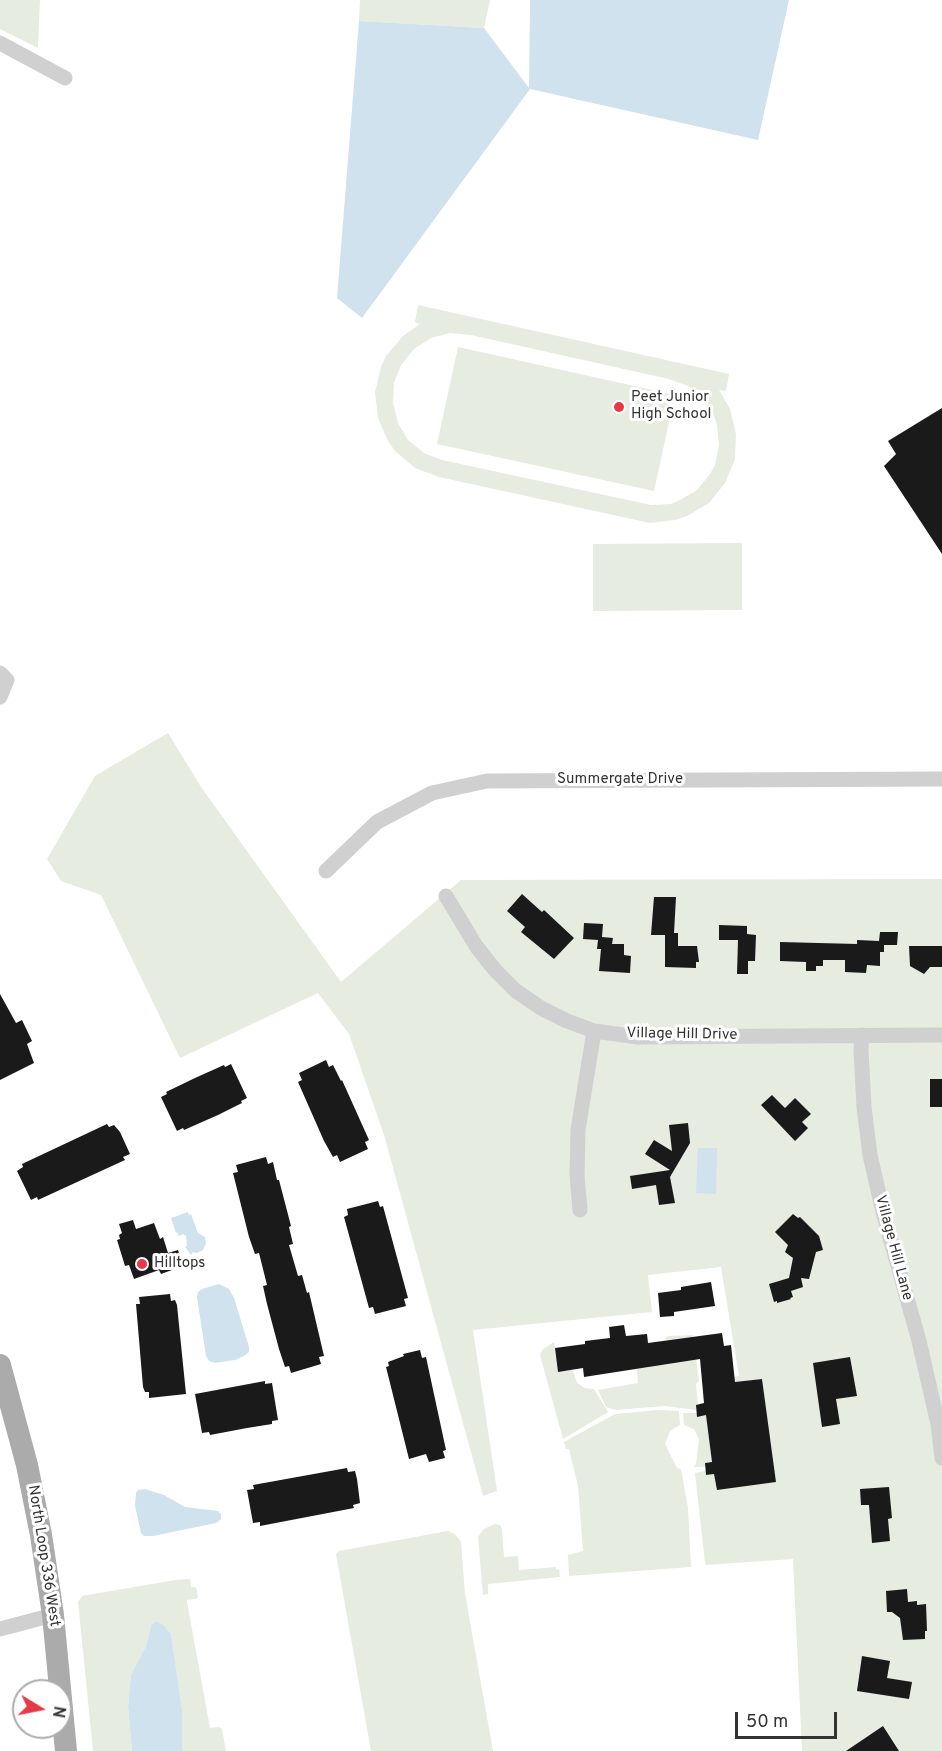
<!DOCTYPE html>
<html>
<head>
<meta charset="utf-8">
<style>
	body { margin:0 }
	#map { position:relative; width:942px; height:1751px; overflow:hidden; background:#fff; font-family:Overpass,sans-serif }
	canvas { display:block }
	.north { position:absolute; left:12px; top:1679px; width:60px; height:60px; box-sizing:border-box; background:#fff; border:2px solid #adadad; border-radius:50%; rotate:100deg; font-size:16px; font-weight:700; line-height:24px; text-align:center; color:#333 }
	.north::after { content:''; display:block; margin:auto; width:21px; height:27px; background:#e63946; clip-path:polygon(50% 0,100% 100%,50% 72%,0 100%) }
	.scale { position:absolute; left:735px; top:1712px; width:102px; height:27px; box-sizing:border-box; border:3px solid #333; border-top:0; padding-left:8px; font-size:18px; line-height:21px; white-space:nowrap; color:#333; -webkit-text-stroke:4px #fff; paint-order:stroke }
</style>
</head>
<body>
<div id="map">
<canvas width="942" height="1751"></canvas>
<div class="north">N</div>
<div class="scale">50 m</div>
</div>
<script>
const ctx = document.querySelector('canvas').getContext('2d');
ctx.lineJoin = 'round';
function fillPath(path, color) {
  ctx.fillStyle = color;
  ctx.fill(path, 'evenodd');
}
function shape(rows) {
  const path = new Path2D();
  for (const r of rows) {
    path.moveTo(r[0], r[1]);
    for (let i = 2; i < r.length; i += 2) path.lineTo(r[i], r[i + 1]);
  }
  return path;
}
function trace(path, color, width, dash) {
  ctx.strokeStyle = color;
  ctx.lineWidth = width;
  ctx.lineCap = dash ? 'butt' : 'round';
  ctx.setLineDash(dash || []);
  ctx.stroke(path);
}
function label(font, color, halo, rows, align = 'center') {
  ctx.font = font + ' Overpass,sans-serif';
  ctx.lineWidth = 6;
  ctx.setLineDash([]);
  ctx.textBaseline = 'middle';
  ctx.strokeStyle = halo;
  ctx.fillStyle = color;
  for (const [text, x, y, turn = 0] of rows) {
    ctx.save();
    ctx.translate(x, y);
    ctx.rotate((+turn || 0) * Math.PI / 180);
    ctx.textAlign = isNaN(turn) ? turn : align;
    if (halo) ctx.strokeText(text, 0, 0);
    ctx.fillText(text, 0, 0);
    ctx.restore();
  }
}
fillPath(shape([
	[0,0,40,0,38,48,0,29],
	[360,0,490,0,484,28,359,21],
	[418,305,729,374,726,391,719,390,730,409,736,434,735,459,725,483,709,503,687,516,675,520,650,523,439,477,415,468,395,451,388,441,378,418,375,392,381,367,386,356,403,336,420,324,415,322],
	[450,333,471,335,669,379,688,386,703,399,714,416,717,425,719,445,715,465,710,474,697,490,680,500,671,504,651,505,442,460,424,453,408,440,398,423,393,403,394,383,401,365,414,349,431,338],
	[458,347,675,395,654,491,437,444],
	[742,543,742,610,593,611,593,544],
	[168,733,201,787,341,982,461,880,942,879,942,1751,802,1751,793,1559,706,1565,705,1563,695,1473,705,1471,706,1475,714,1474,717,1490,776,1482,770,1437,710,1445,712,1462,705,1463,705,1467,693,1467,696,1464,699,1439,694,1429,684,1425,683,1413,697,1413,698,1416,706,1415,768,1424,762,1379,721,1384,720,1379,739,1376,721,1267,648,1275,652,1312,473,1330,497,1491,483,1496,384,1135,349,1034,318,993,180,1058,101,895,61,881,47,859,95,776],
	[693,1335,699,1381,696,1384,698,1404,696,1405,696,1410,665,1406,616,1410,606,1407,598,1390,638,1383,637,1369,650,1367,687,1338,667,1340,665,1338,668,1336],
	[554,1342,558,1371,573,1370,577,1383,585,1388,594,1389,608,1412,563,1439,540,1355,542,1350],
	[658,1410,679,1411,680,1425,670,1431,665,1444,677,1468,681,1469,688,1508,691,1567,569,1576,568,1555,583,1551,578,1486,569,1449,566,1449,564,1442,615,1414],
	[495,1524,500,1525,502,1529,504,1557,518,1556,519,1570,556,1567,556,1570,559,1569,560,1577,488,1584,488,1594,483,1595,478,1537,484,1529],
	[448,1531,455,1534,461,1542,465,1594,493,1751,371,1751,336,1554,339,1551],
	[190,1579,191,1587,196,1587,198,1597,196,1599,187,1600,187,1602,210,1728,219,1727,222,1729,226,1751,182,1751,182,1709,171,1634,164,1625,156,1621,151,1625,146,1646,131,1675,130,1684,128,1707,132,1751,93,1751,78,1602,82,1596,175,1580]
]), '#e6ecdf');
fillPath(shape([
	[530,0,789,0,758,140,530,89,362,318,337,298,359,21,484,28,529,88],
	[698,1148,717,1148,716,1194,696,1193],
	[188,1212,189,1215,191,1214,198,1233,205,1237,206,1243,203,1250,197,1253,193,1252,191,1255,185,1247,187,1246,186,1236,183,1234,179,1236,177,1232,176,1233,171,1218],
	[219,1284,229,1289,234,1298,249,1347,249,1352,244,1356,235,1360,215,1363,209,1361,206,1356,197,1297,198,1292,202,1289],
	[145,1489,164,1495,185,1507,218,1511,221,1514,221,1519,216,1523,153,1536,144,1536,141,1533,135,1506,136,1493,138,1490],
	[156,1621,164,1625,171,1634,182,1709,182,1751,132,1751,128,1707,130,1684,131,1675,146,1646,151,1625]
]), '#cfe2ee');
fillPath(shape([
	[942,408,942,554,884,466,896,454,888,441],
	[522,894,542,912,544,910,574,938,554,959,521,932,525,927,507,911],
	[654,897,676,897,674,933,678,933,678,946,697,946,699,962,696,962,696,968,665,967,665,935,651,935],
	[584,923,603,924,602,937,613,938,612,944,624,944,624,955,631,956,630,973,599,971,601,949,597,949,598,940,583,939],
	[719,925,747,926,747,934,756,935,755,961,748,961,748,974,737,974,738,940,719,940],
	[880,932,898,932,897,945,884,945,884,952,880,952,880,966,867,965,866,973,845,972,845,960,823,960,823,966,816,966,816,971,806,971,806,962,780,961,780,942,857,944,857,940,879,941],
	[909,946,942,946,942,967,930,967,924,974,910,966],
	[0,994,16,1023,22,1020,32,1041,27,1044,34,1063,0,1080],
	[326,1060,329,1067,333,1065,341,1081,342,1080,369,1140,365,1142,368,1149,340,1162,337,1155,333,1157,324,1141,298,1082,302,1080,299,1073],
	[231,1064,247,1098,241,1101,242,1103,218,1115,184,1130,183,1128,177,1131,161,1097,167,1094,166,1092,195,1078,224,1065,225,1067],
	[930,1079,942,1079,942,1107,930,1107],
	[772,1095,785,1108,795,1098,811,1114,802,1122,808,1128,795,1141,761,1105],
	[688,1123,690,1143,670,1177,675,1203,659,1205,656,1185,632,1189,630,1176,670,1170,645,1154,654,1140,672,1151,669,1125],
	[107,1124,109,1127,114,1125,120,1132,130,1154,123,1157,125,1160,38,1200,37,1197,31,1200,17,1171,23,1167,22,1164],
	[266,1157,268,1164,273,1162,277,1180,279,1180,291,1226,289,1227,293,1244,289,1245,298,1276,302,1275,307,1293,309,1292,324,1356,319,1357,321,1364,291,1373,289,1366,285,1367,279,1349,267,1304,263,1286,267,1285,259,1253,255,1254,249,1237,233,1173,238,1172,236,1165],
	[378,1201,380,1207,383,1206,408,1298,404,1299,406,1306,375,1314,373,1307,369,1308,344,1217,348,1215,347,1209],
	[793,1214,798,1218,800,1217,819,1236,823,1250,816,1252,809,1279,801,1278,803,1287,791,1291,793,1297,790,1298,791,1299,777,1303,777,1301,774,1302,769,1284,789,1278,793,1258,785,1252,788,1245,775,1232],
	[133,1220,136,1229,154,1223,160,1239,163,1237,168,1253,178,1250,183,1266,161,1274,159,1270,134,1279,129,1265,125,1266,117,1240,120,1239,119,1235,122,1233,119,1224],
	[711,1282,715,1306,674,1312,674,1316,660,1317,658,1293,681,1290,681,1287],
	[170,1294,171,1301,175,1300,177,1305,186,1394,149,1398,149,1392,145,1392,143,1387,136,1304,140,1304,139,1297],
	[624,1325,626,1336,647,1334,648,1343,722,1333,724,1346,731,1345,735,1382,762,1379,776,1482,717,1490,714,1474,706,1475,705,1463,712,1462,706,1415,697,1417,696,1405,704,1403,700,1359,584,1377,583,1368,558,1372,555,1348,585,1344,585,1341,610,1338,609,1327],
	[420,1350,422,1358,426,1357,446,1450,443,1451,445,1458,429,1462,426,1454,409,1459,386,1367,389,1366,388,1362,404,1356,403,1354],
	[850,1357,857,1396,836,1399,840,1424,822,1427,813,1363],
	[265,1381,265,1384,272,1383,278,1420,272,1421,272,1424,247,1428,210,1435,209,1432,202,1433,195,1394],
	[347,1468,348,1472,355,1471,357,1479,360,1503,353,1505,354,1508,260,1526,260,1522,253,1523,247,1490,254,1489,253,1485],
	[889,1487,892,1518,888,1519,890,1541,872,1543,869,1505,861,1505,860,1489],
	[907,1589,908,1602,917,1601,917,1605,926,1604,927,1631,925,1631,925,1639,903,1640,900,1618,892,1612,887,1612,886,1591],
	[862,1656,890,1661,887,1678,912,1682,909,1699,857,1691],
	[883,1726,899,1751,846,1751]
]), '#1a1a1a');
trace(shape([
	[0,43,65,78],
	[0,673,7,680,0,697],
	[326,871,377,822,432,793,487,781,942,779],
	[446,896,476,946,495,970,516,991,541,1008,567,1021,594,1031,638,1037,942,1035],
	[862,1035,861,1050,864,1107,870,1155,884,1216,919,1341,938,1424,942,1458],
	[580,1210,577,1175,578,1130,594,1031],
	[0,1629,53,1615]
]), '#d0d0d0', 15);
trace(shape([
	[0,1365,27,1465,41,1535,53,1615,66,1751]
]), '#ababab', 22);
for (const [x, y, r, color] of [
	[619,407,6,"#e63946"],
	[142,1264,6,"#e63946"]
]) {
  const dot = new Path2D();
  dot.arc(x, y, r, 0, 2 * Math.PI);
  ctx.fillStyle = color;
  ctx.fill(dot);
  trace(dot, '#fff', 2);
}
label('15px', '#333', '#fff', [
	["Peet Junior",631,398],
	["High School",631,415],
	["Hilltops",154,1264]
], 'left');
label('15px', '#333', '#fff', [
	["Summergate Drive",620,780],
	["Village Hill Drive",682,1035,1],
	["Village Hill Lane",893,1248,75],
	["North Loop 336 West",43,1556,81]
]);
</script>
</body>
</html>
